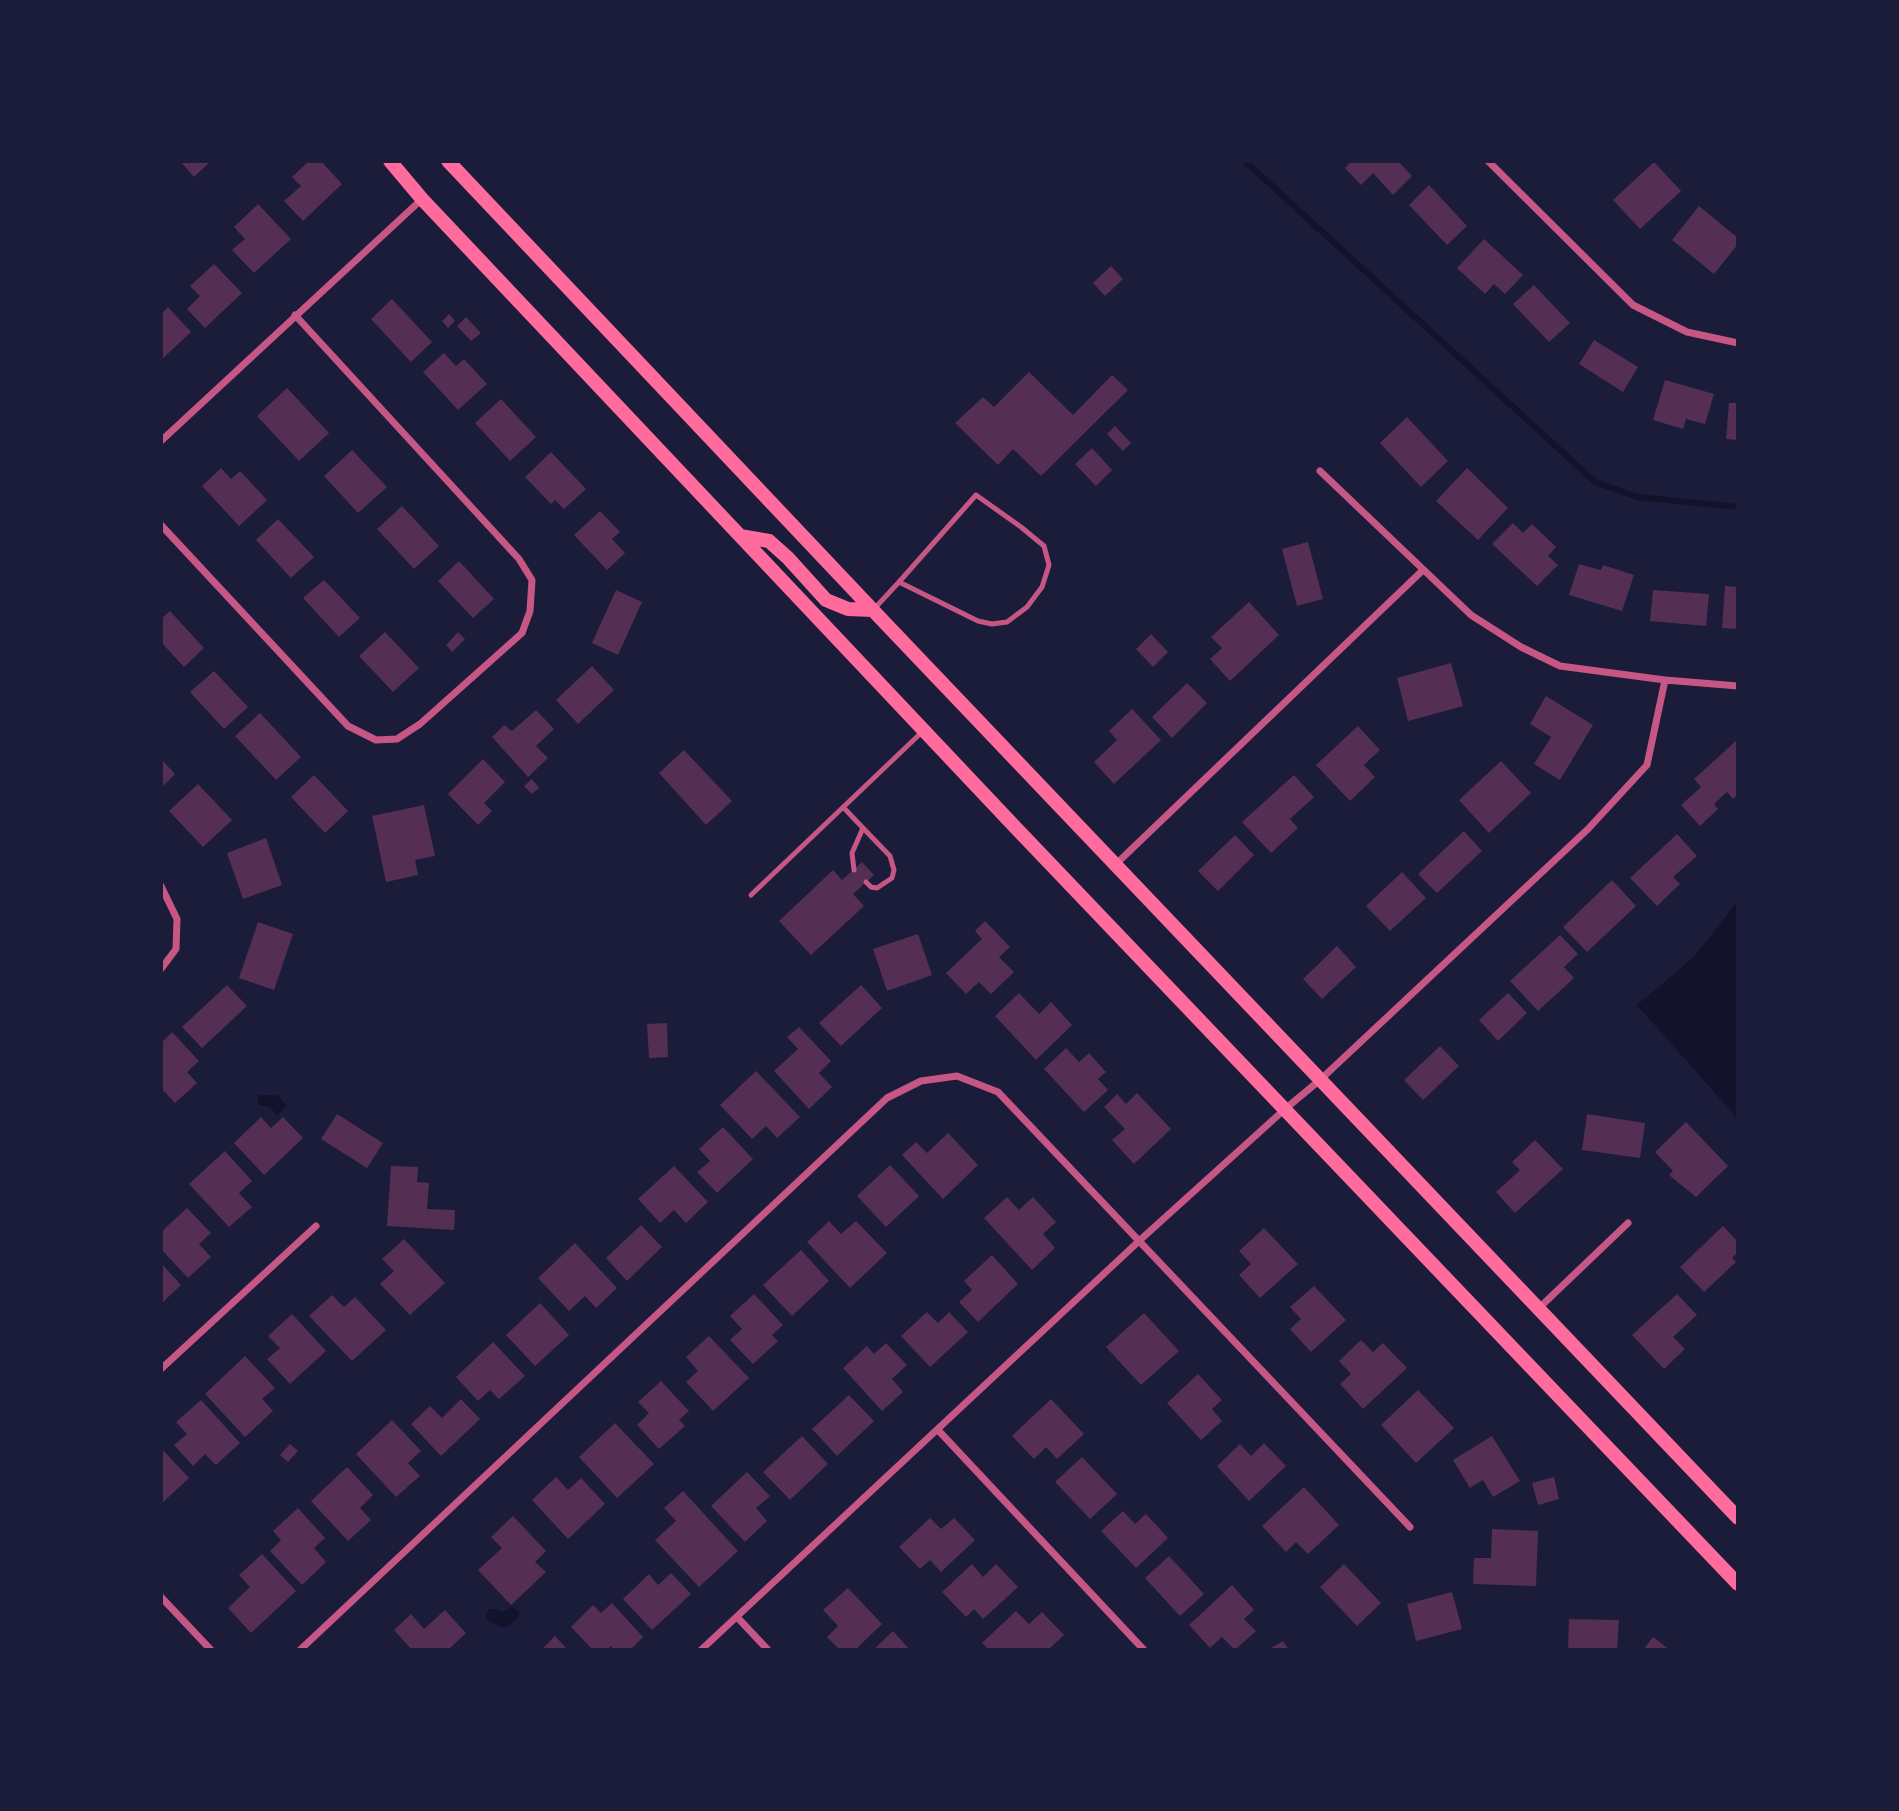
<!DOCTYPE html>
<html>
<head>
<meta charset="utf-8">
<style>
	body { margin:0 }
	#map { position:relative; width:1899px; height:1811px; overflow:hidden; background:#1b1b3a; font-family:"Source Sans 3",sans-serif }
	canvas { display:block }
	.frame { position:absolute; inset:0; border:163px solid #1b1b3a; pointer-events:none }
</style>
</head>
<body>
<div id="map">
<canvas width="1899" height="1811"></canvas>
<div class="frame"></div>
</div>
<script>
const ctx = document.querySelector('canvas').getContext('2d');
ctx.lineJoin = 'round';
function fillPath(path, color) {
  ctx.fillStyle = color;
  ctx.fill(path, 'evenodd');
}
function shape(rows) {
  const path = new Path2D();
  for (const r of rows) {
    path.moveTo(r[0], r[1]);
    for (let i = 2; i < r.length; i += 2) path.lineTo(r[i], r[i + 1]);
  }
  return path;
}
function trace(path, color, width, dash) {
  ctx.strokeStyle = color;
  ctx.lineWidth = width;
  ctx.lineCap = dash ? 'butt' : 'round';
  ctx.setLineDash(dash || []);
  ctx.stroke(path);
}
fillPath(shape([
	[1738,900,1738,1119,1637,1005,1695,956],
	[258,1095,277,1095,287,1106,277,1115,270,1107,258,1105],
	[512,1607,519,1612,519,1617,506,1627,501,1627,490,1622,486,1618,486,1614,489,1609,496,1609,502,1612]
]), '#12122b');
trace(shape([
	[1245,161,1595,482,1637,497,1738,507]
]), '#12122b', 6);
fillPath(shape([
	[180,161,211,161,194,177],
	[309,161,321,161,342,184,303,221,284,201,301,186,292,177],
	[1352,161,1398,161,1412,176,1393,195,1373,173,1361,185,1345,168],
	[1654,162,1681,191,1640,229,1613,200],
	[1429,185,1467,226,1447,245,1409,205],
	[258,204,291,239,254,273,232,250,245,239,234,227],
	[1699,206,1738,238,1738,244,1714,274,1672,240],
	[1484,239,1523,275,1505,294,1494,284,1485,294,1457,268],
	[214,264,242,293,205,328,187,309,200,296,190,286],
	[1111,266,1123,279,1105,296,1093,283],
	[1534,285,1570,323,1549,342,1513,304],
	[392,299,432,342,411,362,371,319],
	[168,307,191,332,161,360,161,314],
	[449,314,455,321,448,328,442,321],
	[466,317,481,333,471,341,457,326],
	[1594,340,1638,367,1623,392,1579,364],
	[444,353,456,366,464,359,487,384,458,410,423,372],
	[1029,372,1073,415,1112,375,1128,390,1041,476,1013,449,998,465,955,423,983,397,994,407],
	[1665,380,1714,394,1705,424,1686,419,1683,429,1653,420],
	[287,388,329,433,299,461,257,416],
	[501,399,536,437,510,461,475,423],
	[1729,403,1738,403,1738,440,1726,439],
	[1407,417,1448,461,1421,487,1380,443],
	[1115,426,1131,443,1123,451,1107,434],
	[1092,448,1112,470,1096,486,1075,464],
	[352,450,387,487,358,513,324,476],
	[551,452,586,489,564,509,555,500,551,504,525,477],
	[221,468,231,479,240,471,267,500,239,526,202,486],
	[1467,468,1508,508,1478,540,1436,501],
	[402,506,439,546,414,569,377,529],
	[600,511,620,532,612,539,625,553,607,570,574,535],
	[278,519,314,557,291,578,256,540],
	[1513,523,1523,533,1532,524,1556,547,1548,556,1558,565,1537,586,1492,544],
	[1308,542,1323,599,1297,606,1282,549],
	[459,561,494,599,473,618,438,581],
	[1579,564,1601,570,1603,565,1634,575,1622,611,1569,595],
	[324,580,360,618,339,637,303,598],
	[1725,586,1738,587,1738,629,1722,628],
	[616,590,642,602,618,655,592,643],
	[1653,590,1709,594,1706,626,1650,621],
	[1249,602,1279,635,1230,681,1210,659,1222,648,1211,637],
	[170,611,204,648,184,667,161,642,161,619],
	[385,632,419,668,393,692,359,656],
	[458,632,465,639,452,652,446,645],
	[1151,634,1168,652,1153,667,1136,649],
	[1451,663,1463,706,1408,721,1397,678],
	[592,666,614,690,578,724,556,700],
	[214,671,248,707,224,729,190,692],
	[1187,683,1207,703,1172,738,1152,717],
	[1546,696,1593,725,1560,780,1534,764,1551,737,1530,724],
	[1132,709,1161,740,1114,784,1094,762,1117,740,1109,731],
	[536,710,554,729,536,746,548,758,528,777,492,737,504,725,512,731],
	[260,713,301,757,276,780,235,736],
	[1358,726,1380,750,1364,765,1375,777,1350,801,1316,765],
	[1738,739,1738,794,1733,799,1727,792,1714,804,1718,809,1700,826,1681,805,1701,787,1694,779],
	[684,750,732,801,706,825,659,773],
	[161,759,175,774,161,788],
	[483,759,505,782,484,803,492,811,478,825,448,794],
	[1501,761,1531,793,1489,833,1459,800],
	[314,775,348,811,325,833,291,797],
	[1294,775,1314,797,1290,819,1298,828,1271,853,1242,822],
	[532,779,539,788,532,794,524,786],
	[198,784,232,820,203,847,169,811],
	[424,805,435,856,415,860,418,875,386,882,372,816],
	[1464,831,1482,851,1437,893,1418,874],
	[1677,834,1697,856,1673,877,1680,884,1657,906,1630,878],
	[1235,835,1254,855,1218,891,1198,871],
	[266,838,282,885,243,899,227,853],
	[862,862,874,875,853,894,864,906,811,955,779,921,833,870,842,880],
	[1402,872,1426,898,1390,931,1366,906],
	[1612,880,1636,906,1587,952,1563,927],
	[985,921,1010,947,999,957,1014,972,991,994,979,982,966,994,946,973,982,939,975,931],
	[258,922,293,934,274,990,239,978],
	[918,934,932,975,887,991,873,949],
	[1560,935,1578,954,1564,967,1574,978,1538,1011,1510,981],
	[1337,946,1356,967,1322,999,1303,979],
	[227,985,247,1006,202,1048,182,1027],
	[861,985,882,1008,841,1046,819,1023],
	[1019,993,1039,1014,1051,1002,1072,1025,1036,1060,995,1016],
	[1508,993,1527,1013,1498,1041,1479,1020],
	[667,1023,668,1057,649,1058,647,1024],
	[799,1027,831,1061,819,1073,832,1087,809,1109,774,1071,798,1049,787,1037],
	[172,1032,199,1061,187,1072,197,1083,175,1103,164,1091,161,1094,161,1043],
	[1440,1046,1459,1066,1423,1100,1404,1080],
	[1066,1048,1079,1062,1089,1053,1106,1072,1098,1079,1108,1090,1084,1112,1044,1069],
	[756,1071,800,1117,777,1138,766,1126,752,1139,720,1105],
	[1137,1093,1171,1129,1134,1164,1112,1140,1125,1129,1104,1107,1117,1094,1126,1104],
	[337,1114,383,1143,367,1168,321,1139],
	[1587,1114,1645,1123,1640,1158,1582,1150],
	[261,1117,271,1128,283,1117,303,1138,264,1175,234,1143],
	[1686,1122,1728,1166,1696,1197,1669,1175,1673,1171,1655,1152],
	[723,1127,753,1159,717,1193,697,1172,710,1161,699,1149],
	[948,1133,978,1165,943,1199,902,1155,916,1142,927,1153],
	[1535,1140,1563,1169,1515,1213,1496,1192,1520,1170,1512,1162],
	[225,1151,252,1181,239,1193,252,1207,229,1227,189,1184],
	[890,1165,919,1196,886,1227,857,1196],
	[391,1166,418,1167,417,1182,429,1183,427,1209,455,1210,454,1230,387,1226],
	[674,1166,708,1202,686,1223,674,1210,660,1223,638,1199],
	[1007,1197,1019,1210,1033,1197,1056,1222,1043,1234,1055,1248,1032,1270,984,1218],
	[187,1208,211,1233,199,1244,211,1257,188,1278,161,1249,161,1232],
	[829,1221,841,1234,856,1221,887,1253,850,1288,807,1242],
	[641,1225,662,1247,627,1281,606,1258],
	[1723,1226,1738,1242,1738,1252,1732,1258,1736,1262,1704,1292,1680,1267],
	[1264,1228,1298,1264,1260,1298,1239,1275,1251,1264,1239,1251],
	[404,1239,445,1283,410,1315,380,1284,394,1271,382,1259],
	[575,1243,617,1288,596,1308,585,1296,569,1311,538,1278],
	[801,1250,829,1281,792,1316,763,1285],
	[992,1255,1018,1284,978,1322,959,1302,972,1290,964,1281],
	[161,1263,181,1285,161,1304],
	[1314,1286,1346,1320,1311,1352,1290,1329,1301,1319,1290,1307],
	[754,1294,783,1325,772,1335,778,1341,753,1364,730,1340,742,1329,730,1316],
	[1677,1294,1697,1315,1673,1337,1685,1349,1664,1369,1632,1335],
	[332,1295,344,1307,355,1297,386,1330,352,1361,309,1316],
	[540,1303,569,1335,535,1366,506,1335],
	[927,1312,938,1323,949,1312,968,1332,930,1367,901,1336],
	[1144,1313,1179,1351,1141,1385,1106,1347],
	[292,1314,326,1351,290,1384,267,1359,280,1348,268,1336],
	[709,1336,749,1378,713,1411,686,1382,698,1371,686,1357],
	[1361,1340,1373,1352,1383,1343,1407,1368,1363,1409,1340,1384,1351,1374,1339,1361],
	[493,1342,525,1376,499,1399,490,1390,478,1401,456,1377],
	[886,1343,907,1365,892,1379,903,1392,882,1411,843,1368,867,1346,874,1354],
	[245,1356,275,1388,262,1399,273,1411,245,1437,205,1394],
	[1198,1374,1222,1400,1212,1409,1222,1421,1201,1440,1167,1403],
	[661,1381,689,1411,679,1420,685,1426,659,1449,637,1425,649,1413,638,1402],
	[1418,1390,1454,1428,1416,1463,1381,1425],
	[849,1395,874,1421,837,1456,812,1429],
	[461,1399,480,1419,441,1456,411,1424,430,1406,442,1418],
	[1051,1399,1084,1434,1057,1459,1046,1447,1034,1459,1012,1436],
	[201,1400,240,1443,216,1465,205,1454,193,1466,174,1445,187,1434,176,1422],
	[392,1420,421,1451,408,1463,420,1476,396,1497,356,1454],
	[615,1423,654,1464,617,1498,579,1457],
	[802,1436,828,1464,790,1500,763,1472],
	[1492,1436,1520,1481,1493,1497,1483,1480,1470,1488,1453,1460],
	[1264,1443,1286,1466,1249,1501,1217,1466,1240,1444,1251,1456],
	[290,1444,298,1451,288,1462,280,1455],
	[161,1448,189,1478,161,1504],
	[1082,1457,1117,1494,1090,1519,1055,1482],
	[347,1467,373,1495,360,1508,371,1520,348,1541,311,1501],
	[747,1472,770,1496,756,1508,767,1521,745,1542,711,1506],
	[556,1477,568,1490,581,1478,605,1504,568,1539,532,1500],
	[1554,1477,1559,1499,1538,1505,1532,1483],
	[1304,1487,1339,1525,1308,1554,1296,1542,1286,1552,1262,1526],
	[683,1491,738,1551,699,1587,655,1540,676,1521,664,1508],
	[298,1508,325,1538,314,1548,326,1562,302,1585,270,1551,281,1540,273,1531],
	[1123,1511,1135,1524,1146,1514,1168,1538,1136,1568,1101,1531],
	[513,1516,546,1551,535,1562,546,1572,511,1605,478,1570,502,1548,491,1537],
	[930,1518,941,1529,954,1518,975,1540,941,1572,930,1560,920,1569,899,1547],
	[1492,1529,1538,1531,1536,1586,1473,1584,1474,1558,1491,1558],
	[262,1554,296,1591,251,1633,228,1608,250,1587,239,1575],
	[1169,1556,1204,1594,1180,1616,1145,1578],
	[972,1564,983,1577,996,1564,1018,1587,983,1619,974,1609,966,1617,942,1592],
	[1344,1564,1381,1603,1357,1626,1320,1587],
	[671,1573,691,1594,652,1630,623,1599,649,1574,658,1585],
	[1232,1585,1254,1610,1244,1619,1256,1631,1235,1650,1222,1637,1210,1648,1189,1625],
	[848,1588,882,1624,855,1650,840,1650,827,1637,838,1626,823,1610],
	[1452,1592,1462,1629,1416,1641,1407,1604],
	[612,1603,643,1637,630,1650,614,1650,611,1646,606,1650,593,1650,571,1627,593,1605,601,1613],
	[445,1610,466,1633,448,1650,412,1650,394,1630,411,1614,424,1629],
	[1016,1611,1029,1624,1042,1612,1064,1635,1048,1650,989,1650,982,1643],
	[1569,1619,1619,1620,1617,1650,1568,1650],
	[893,1631,910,1650,873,1650],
	[555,1636,568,1650,541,1650],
	[1653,1637,1670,1650,1643,1650],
	[1283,1641,1289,1650,1268,1650]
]), '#542f53');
trace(shape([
	[874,609,899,582,978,621,992,624,1007,622,1027,607,1042,587,1049,565,1044,546,1021,527,976,495,899,582],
	[843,807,863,828,852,853,854,870],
	[863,828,890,856,894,870,892,878,877,888,871,887,866,882],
	[751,895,922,732]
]), '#c65784', 5);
trace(shape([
	[1488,161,1633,305,1687,332,1738,343],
	[161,441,422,199],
	[1320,471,1471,615,1521,647,1560,666,1665,680,1738,686],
	[161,525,348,726,376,740,397,739,420,724,522,633,530,611,532,580,519,559,295,315],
	[1115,865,1423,570],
	[161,886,177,919,176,949,161,969],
	[1538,1309,1628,1223],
	[161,1369,316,1226],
	[938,1430,1144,1650],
	[161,1597,211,1650],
	[737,1617,768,1650],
	[300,1650,887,1098,921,1081,957,1076,998,1092,1410,1527],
	[701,1650,1139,1241,1285,1109,1320,1080,1588,829,1647,765,1665,680]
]), '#c65784', 7);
trace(shape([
	[390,161,422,199,1015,827,1738,1584],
	[448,161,886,624,1738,1518],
	[740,536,769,541,788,558,826,600,848,609,873,610]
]), '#ff6b9d', 14);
</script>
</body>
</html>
